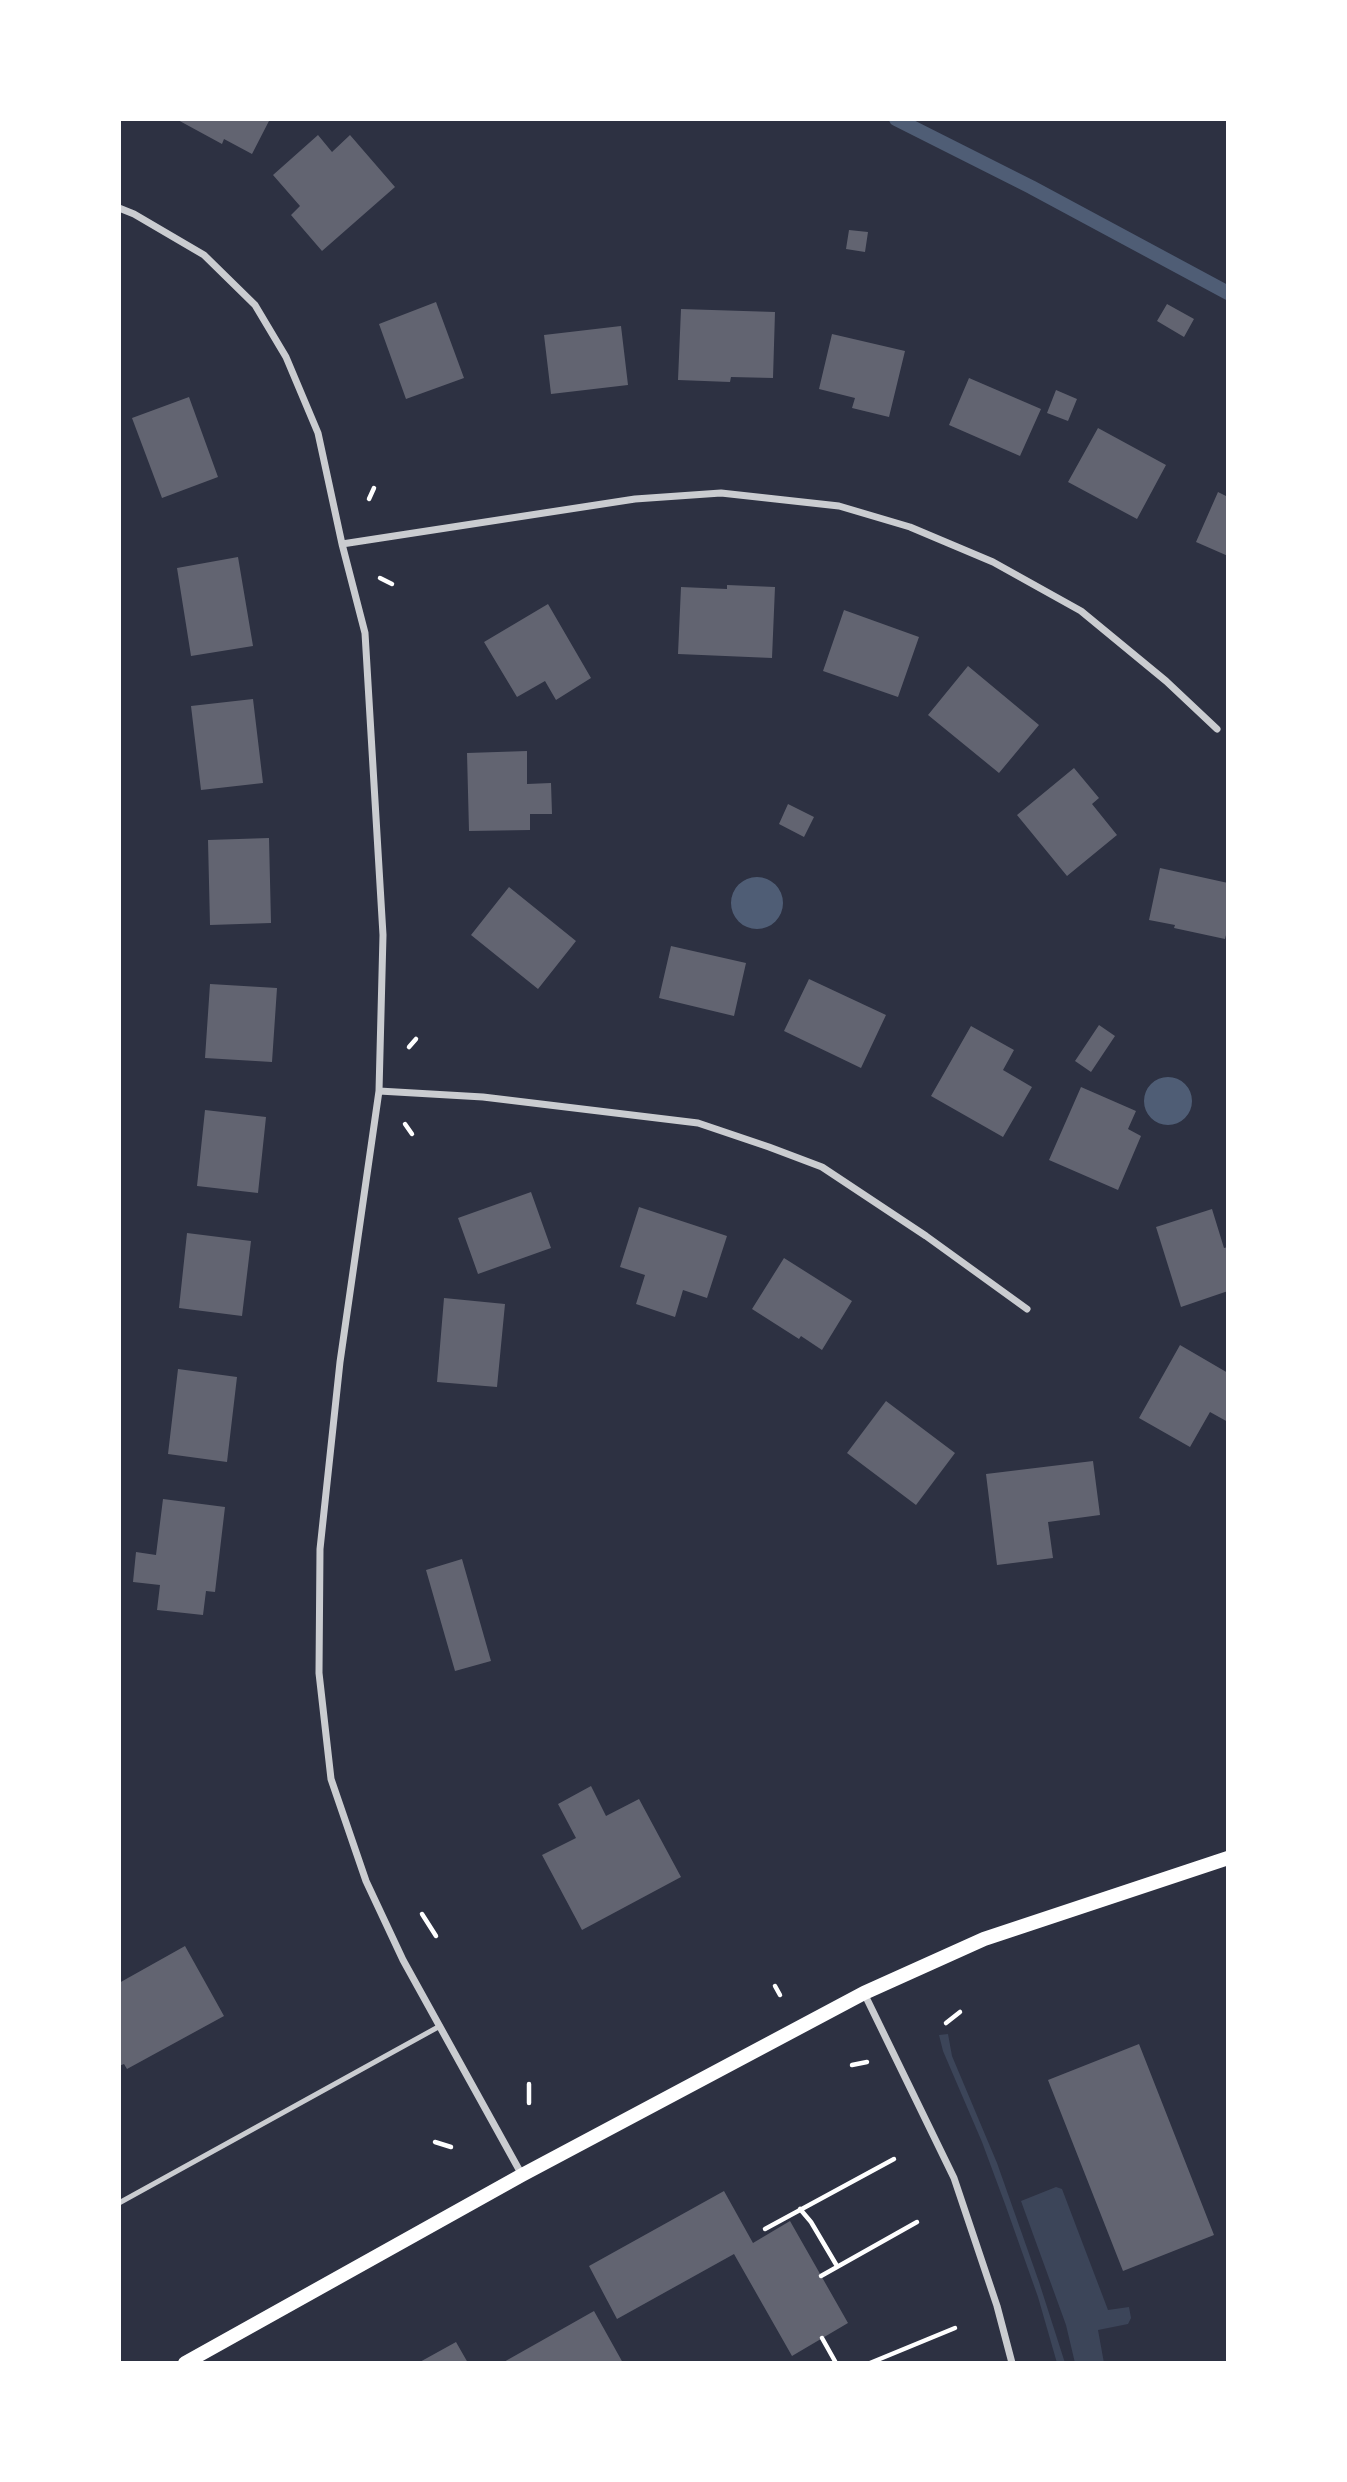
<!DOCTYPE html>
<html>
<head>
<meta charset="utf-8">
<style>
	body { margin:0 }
	#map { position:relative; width:1347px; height:2482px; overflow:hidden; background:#2d3142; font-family:Barlow,sans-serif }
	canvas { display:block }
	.frame { position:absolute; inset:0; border:121px solid #fff; pointer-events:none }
</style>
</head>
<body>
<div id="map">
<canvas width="1347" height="2482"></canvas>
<div class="frame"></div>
</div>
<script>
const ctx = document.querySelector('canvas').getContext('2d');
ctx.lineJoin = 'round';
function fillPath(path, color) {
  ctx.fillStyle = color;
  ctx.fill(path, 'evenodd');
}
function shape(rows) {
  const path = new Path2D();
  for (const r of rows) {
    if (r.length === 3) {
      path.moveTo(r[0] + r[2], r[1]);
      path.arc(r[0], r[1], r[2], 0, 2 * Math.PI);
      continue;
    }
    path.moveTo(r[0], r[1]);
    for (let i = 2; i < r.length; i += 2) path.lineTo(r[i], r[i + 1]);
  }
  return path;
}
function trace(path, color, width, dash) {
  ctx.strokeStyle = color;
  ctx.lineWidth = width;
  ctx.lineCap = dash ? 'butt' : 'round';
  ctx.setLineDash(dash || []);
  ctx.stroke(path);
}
fillPath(shape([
	[948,2034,952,2056,997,2163,1039,2282,1065,2363,1057,2363,1038,2297,1005,2204,982,2142,943,2051,939,2035],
	[1056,2187,1062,2189,1108,2310,1129,2307,1131,2318,1128,2324,1098,2330,1104,2363,1075,2363,1066,2325,1021,2201]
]), '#3c4559');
fillPath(shape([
	[757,903,26],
	[1168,1101,24]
]), '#4f5d75');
trace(shape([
	[896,119,1031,187,1228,293]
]), '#4f5d75', 14);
fillPath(shape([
	[176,119,270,119,252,154,224,139,222,144],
	[318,135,332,152,350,135,395,187,322,251,291,215,300,206,273,175],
	[849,230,868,232,865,252,846,249],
	[436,302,464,378,406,399,379,324],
	[1167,304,1194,319,1184,337,1157,321],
	[681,309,775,312,773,378,731,377,730,382,678,380],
	[621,326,628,385,551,394,544,335],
	[832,334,905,351,889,417,852,408,855,398,819,389],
	[969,378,1041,409,1020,456,949,425],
	[1056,390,1077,399,1068,421,1047,413],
	[189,397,218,477,162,498,132,418],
	[1098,428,1166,465,1137,519,1068,482],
	[1218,492,1228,497,1228,556,1196,542],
	[238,557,253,646,191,656,177,568],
	[727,585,775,587,772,658,678,654,681,587,727,589],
	[548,604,591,678,556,700,545,681,517,697,484,642],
	[844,610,919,637,898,697,823,671],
	[968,666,1039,725,999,773,928,715],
	[253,699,263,783,201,790,191,706],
	[527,751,527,784,551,783,552,814,530,814,530,830,469,831,467,753],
	[1074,768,1099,798,1092,804,1117,835,1067,876,1017,815],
	[788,804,814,817,804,837,779,824],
	[269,838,271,923,210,925,208,840],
	[1160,868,1228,883,1228,927,1225,939,1174,928,1175,925,1149,920],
	[509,887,576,941,538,989,471,935],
	[671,946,746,963,734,1016,659,998],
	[809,979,886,1015,861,1068,784,1031],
	[210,984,277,988,272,1062,205,1058],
	[1099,1025,1115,1036,1091,1072,1075,1061],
	[971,1026,1014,1050,1003,1070,1032,1087,1003,1137,931,1096],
	[1081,1087,1136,1111,1128,1129,1141,1136,1118,1190,1049,1160],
	[205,1110,266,1117,258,1193,197,1186],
	[531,1192,551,1248,478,1274,458,1218],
	[639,1207,727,1236,707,1298,683,1290,675,1317,636,1304,645,1275,620,1267],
	[1212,1209,1224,1248,1228,1247,1228,1291,1181,1307,1156,1227],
	[187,1233,251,1241,242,1316,179,1308],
	[784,1258,852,1301,822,1350,801,1336,799,1339,752,1309],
	[444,1298,505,1304,497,1387,437,1382],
	[1180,1345,1228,1373,1228,1422,1210,1412,1190,1447,1139,1418],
	[178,1369,237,1377,227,1462,168,1454],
	[886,1401,955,1453,916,1505,847,1453],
	[1093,1461,1100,1515,1048,1522,1053,1558,997,1565,986,1474],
	[163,1499,225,1507,215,1592,206,1591,203,1615,157,1610,160,1585,133,1582,136,1552,156,1555],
	[462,1559,491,1661,455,1671,426,1570],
	[591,1786,606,1816,639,1799,681,1877,582,1930,542,1855,576,1838,558,1804],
	[185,1946,224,2016,127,2069,124,2064,119,2066,119,1983],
	[1139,2044,1214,2235,1123,2271,1048,2080],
	[724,2191,753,2243,790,2221,848,2323,792,2356,734,2254,617,2319,589,2266],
	[594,2311,623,2363,502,2363,541,2341],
	[456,2342,468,2363,418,2363]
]), '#626471');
trace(shape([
	[369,499,374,488],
	[380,578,392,584],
	[409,1047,416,1039],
	[405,1124,412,1134],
	[422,1914,436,1936],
	[775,1986,780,1995],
	[946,2023,960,2012],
	[852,2065,867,2062],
	[529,2084,529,2103],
	[435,2142,451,2147],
	[800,2209,811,2222,837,2266],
	[765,2229,894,2159],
	[821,2276,917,2222],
	[822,2338,836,2363],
	[870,2363,955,2328]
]), '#fff', 4.5);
trace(shape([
	[119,2203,440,2026]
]), '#caccd0', 5);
trace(shape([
	[119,208,134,214,204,255,255,305,286,357,318,433,342,544,365,633,383,935,379,1091,340,1362,320,1549,319,1673,331,1779,366,1881,403,1960,522,2175],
	[342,544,635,499,721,493,839,506,910,527,993,562,1081,611,1166,681,1217,729],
	[379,1091,483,1097,698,1123,769,1147,822,1167,926,1236,1027,1309],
	[864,1993,954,2178,997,2306,1012,2363]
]), '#caccd0', 7);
trace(shape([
	[185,2363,522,2175,864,1993,984,1939,1228,1858]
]), '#fff', 14);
</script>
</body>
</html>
